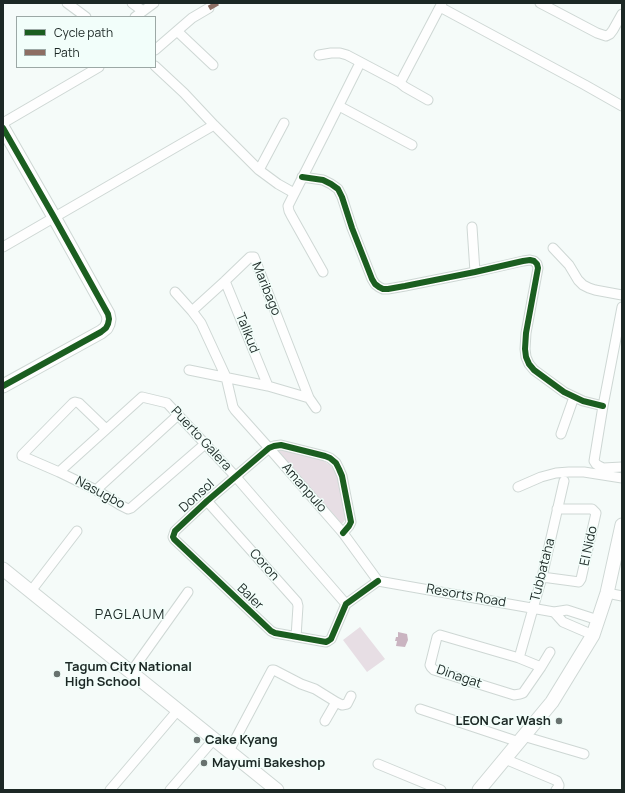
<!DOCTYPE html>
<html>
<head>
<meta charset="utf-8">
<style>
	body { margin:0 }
	#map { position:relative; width:625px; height:793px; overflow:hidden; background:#f5fbf9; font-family:Manrope,sans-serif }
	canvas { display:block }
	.frame { position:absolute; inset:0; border:4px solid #1c2825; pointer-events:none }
	.legend { position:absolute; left:16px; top:16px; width:140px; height:52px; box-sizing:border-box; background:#f2fefa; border:1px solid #9ca8a5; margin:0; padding:5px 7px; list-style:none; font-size:12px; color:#1c2825 }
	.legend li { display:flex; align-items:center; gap:8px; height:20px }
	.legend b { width:20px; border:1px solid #9ca8a5 }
</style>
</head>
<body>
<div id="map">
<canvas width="625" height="793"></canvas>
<div class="frame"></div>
<ul class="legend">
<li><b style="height:5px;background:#1b5e20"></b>Cycle path</li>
<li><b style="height:5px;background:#8d6e63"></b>Path</li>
</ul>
</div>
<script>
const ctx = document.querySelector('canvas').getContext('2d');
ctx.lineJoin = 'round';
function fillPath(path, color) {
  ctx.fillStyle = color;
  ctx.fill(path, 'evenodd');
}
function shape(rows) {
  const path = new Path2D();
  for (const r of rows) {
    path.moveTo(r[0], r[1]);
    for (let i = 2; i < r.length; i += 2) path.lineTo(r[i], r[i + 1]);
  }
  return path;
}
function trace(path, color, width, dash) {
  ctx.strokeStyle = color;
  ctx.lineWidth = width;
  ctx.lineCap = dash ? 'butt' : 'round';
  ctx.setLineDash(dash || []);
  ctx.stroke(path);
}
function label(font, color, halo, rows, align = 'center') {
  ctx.font = font + ' Manrope,sans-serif';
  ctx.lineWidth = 3;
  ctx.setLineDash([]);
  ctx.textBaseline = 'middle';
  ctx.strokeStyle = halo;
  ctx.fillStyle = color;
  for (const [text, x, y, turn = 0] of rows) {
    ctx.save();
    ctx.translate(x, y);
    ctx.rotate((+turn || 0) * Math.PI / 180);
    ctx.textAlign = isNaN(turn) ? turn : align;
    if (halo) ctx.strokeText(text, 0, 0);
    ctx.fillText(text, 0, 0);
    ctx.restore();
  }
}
fillPath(shape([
	[277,450,296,450,318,457,330,465,336,472,348,516,342,524],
	[360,627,385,659,367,672,343,640]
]), '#e7dee4');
fillPath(shape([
	[398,632,407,634,408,640,405,647,396,646,397,641,395,641,396,637,398,637]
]), '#cab4c1');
const street = shape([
	[67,3,86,17],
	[132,3,143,11],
	[540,3,597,33,606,36,610,34,613,30,622,14],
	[440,7,585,85,622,106],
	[135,17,154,3],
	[177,31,213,65],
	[155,50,192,18,209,8],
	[319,55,331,53,340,53,347,55,400,83,405,87,428,100],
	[155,66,184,93,214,125,259,170,278,184,294,193],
	[400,83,442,3],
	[339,106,412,145],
	[3,123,99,67],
	[259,170,284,123],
	[302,177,323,180,331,184,338,189,342,197,352,228,372,279,375,284,379,287,383,289,388,289,405,286,475,272,523,261,530,260,534,261,537,264,538,268,526,333,525,349,526,357,529,364,534,370,564,392,583,401,603,406],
	[472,227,475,272],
	[3,247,214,125],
	[553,248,569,265,578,280,583,285,589,288,595,290,622,295],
	[323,272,291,215,289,211,288,206,291,200,324,135,360,63],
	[225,281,268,386],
	[175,292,192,311,201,323,226,377,233,407,235,410,269,448,343,533,378,581],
	[622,307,603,406,594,461,596,464,599,466,603,468,622,467],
	[192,311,225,281,250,257,254,257,309,398,316,408],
	[189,370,268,386,309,398],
	[106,429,80,404,79,403,75,402,73,403,22,455,22,456,59,472,96,490,120,505,128,509,131,508,205,444],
	[561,434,574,397],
	[59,472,142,397,167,403,236,477,346,604],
	[518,487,541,477,556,473,569,472,584,472,622,478],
	[96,490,178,415],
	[207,501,297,602,298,606,296,637],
	[343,533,349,526,351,522,342,476,339,469,336,463,330,458,325,456,281,445,274,446,269,448,207,501,175,531,173,537,174,539,271,631,275,633,326,642,328,641,331,639,346,604,378,581],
	[542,577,572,581,579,582,581,579,596,513,592,509,557,509],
	[378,581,554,612,567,610,598,620],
	[31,591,77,531],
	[607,593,622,596],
	[554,612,563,622,593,635],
	[519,658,542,577,564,481],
	[541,667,519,658,440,635,437,637,430,665,431,667,434,670,514,695,520,694,523,693,541,667,550,652],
	[131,672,188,592],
	[420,709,519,742],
	[325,721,336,702],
	[523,736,584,754],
	[229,751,272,670,274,670,301,684,315,689,336,702,342,705,347,704,351,696],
	[505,759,555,780,557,781,559,785,559,786,556,790],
	[378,764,441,790],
	[110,790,178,710],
	[170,790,214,739]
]);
const secondary = shape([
	[3,128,54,217,108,314,109,319,108,324,106,328,101,332,3,386],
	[3,569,277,790],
	[479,790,552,702,593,635,607,593,622,525]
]);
trace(street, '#ced7d4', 11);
trace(secondary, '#ced7d4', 15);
trace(street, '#fefefe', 9);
trace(secondary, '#fefefe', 13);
trace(shape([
	[209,8,218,3]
]), '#8d6e63', 5, [10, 5]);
trace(shape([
	[3,128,54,217,108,314,109,319,108,324,106,328,101,332,3,386],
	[302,177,323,180,331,184,338,189,342,197,352,228,372,279,375,284,379,287,383,289,388,289,405,286,475,272,523,261,530,260,534,261,537,264,538,268,526,333,525,349,526,357,529,364,534,370,564,392,583,401,603,406],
	[343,533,349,526,351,522,342,476,339,469,336,463,330,458,325,456,281,445,274,446,269,448,207,501,175,531,173,537,174,539,271,631,275,633,326,642,328,641,331,639,346,604,378,581]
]), '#1b5e20', 6);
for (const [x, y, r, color] of [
	[57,674,4,"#68726f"],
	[559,721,4,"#68726f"],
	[197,740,4,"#68726f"],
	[204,763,4,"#68726f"]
]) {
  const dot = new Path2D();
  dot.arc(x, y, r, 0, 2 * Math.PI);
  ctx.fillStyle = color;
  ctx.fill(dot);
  trace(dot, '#f2fefa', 1.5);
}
label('13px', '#1c2825', '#f2fefa', [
	["Maribago",266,289,68],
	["Talikud",247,333,68],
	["Puerto Galera",201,439,47],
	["Amanpulo",304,488,49],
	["Nasugbo",100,493,28],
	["Donsol",197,496,-42],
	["El Nido",589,546,-78],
	["Coron",264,565,48],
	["Tubbataha",543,570,-76],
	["Resorts Road",466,596,10],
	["Baler",250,597,44],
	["Dinagat",459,677,19]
]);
label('bold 13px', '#1c2825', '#f2fefa', [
	["Tagum City National",65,667],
	["High School",65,682],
	["LEON Car Wash",551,721,"right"],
	["Cake Kyang",205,740],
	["Mayumi Bakeshop",212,763]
], 'left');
ctx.letterSpacing = '1px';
label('14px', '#1c2825', '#f2fefa', [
	["PAGLAUM",130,615]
]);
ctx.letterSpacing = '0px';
</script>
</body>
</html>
